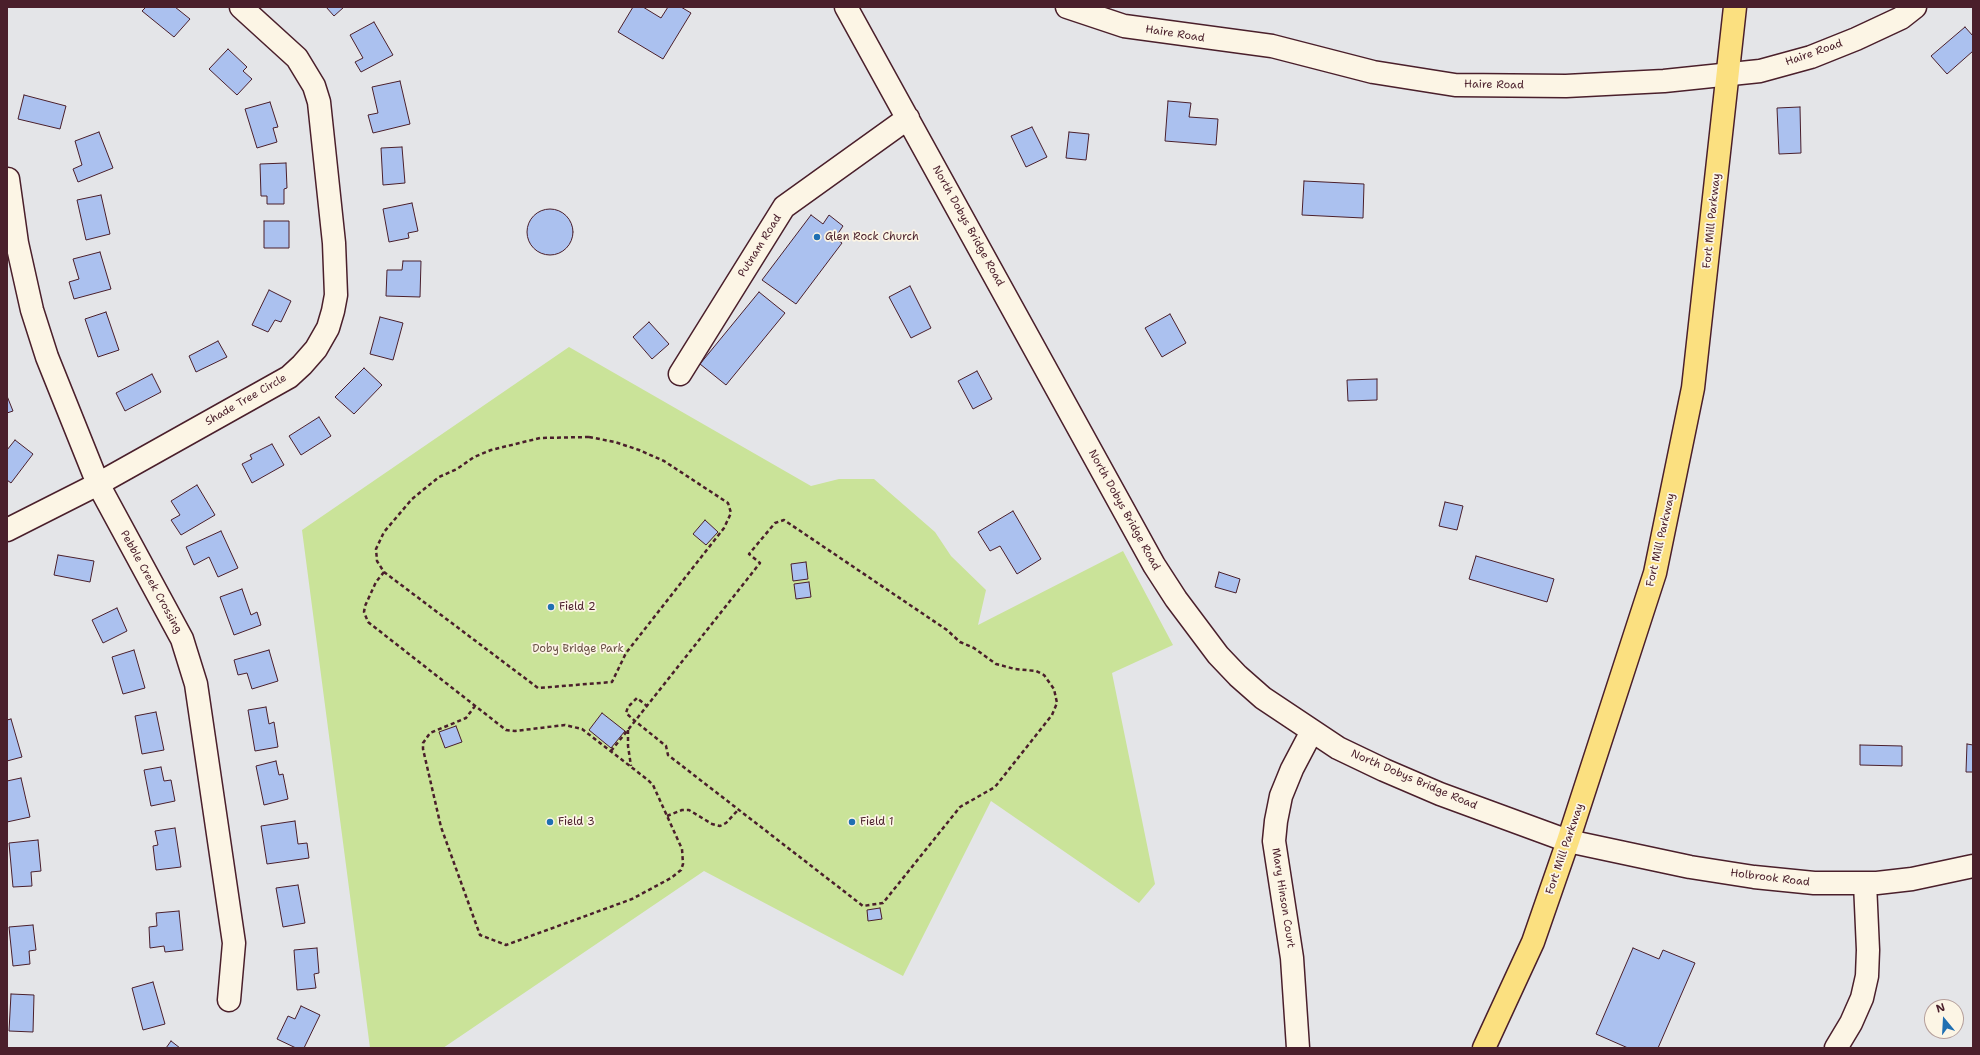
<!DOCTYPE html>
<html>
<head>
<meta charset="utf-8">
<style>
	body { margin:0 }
	#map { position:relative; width:1980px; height:1055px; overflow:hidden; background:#e4e5e8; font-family:"Shantell Sans",sans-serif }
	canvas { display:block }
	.frame { position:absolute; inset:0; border:8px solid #4a1f2b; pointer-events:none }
	.north { position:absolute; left:1924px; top:999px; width:40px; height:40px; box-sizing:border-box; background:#fcf5e5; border:1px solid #b59f9b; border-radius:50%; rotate:342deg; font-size:11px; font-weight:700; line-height:16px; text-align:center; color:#4a1f2b }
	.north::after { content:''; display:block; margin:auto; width:14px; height:18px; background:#1f6fb2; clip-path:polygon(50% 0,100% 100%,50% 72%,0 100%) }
</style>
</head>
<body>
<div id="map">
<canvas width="1980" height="1055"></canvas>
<div class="frame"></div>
<div class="north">N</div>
</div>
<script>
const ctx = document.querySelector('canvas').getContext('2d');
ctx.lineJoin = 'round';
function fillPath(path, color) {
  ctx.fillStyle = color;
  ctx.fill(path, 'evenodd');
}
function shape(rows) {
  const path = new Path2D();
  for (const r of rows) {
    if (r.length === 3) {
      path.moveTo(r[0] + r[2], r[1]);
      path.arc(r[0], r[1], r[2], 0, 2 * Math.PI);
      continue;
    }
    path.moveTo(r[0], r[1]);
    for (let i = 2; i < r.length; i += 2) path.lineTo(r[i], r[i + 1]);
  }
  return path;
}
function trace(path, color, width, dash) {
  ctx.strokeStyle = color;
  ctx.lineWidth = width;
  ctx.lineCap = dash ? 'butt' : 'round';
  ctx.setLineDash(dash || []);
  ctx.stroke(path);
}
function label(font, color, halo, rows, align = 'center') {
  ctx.font = font + ' "Shantell Sans",sans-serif';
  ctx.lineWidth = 3.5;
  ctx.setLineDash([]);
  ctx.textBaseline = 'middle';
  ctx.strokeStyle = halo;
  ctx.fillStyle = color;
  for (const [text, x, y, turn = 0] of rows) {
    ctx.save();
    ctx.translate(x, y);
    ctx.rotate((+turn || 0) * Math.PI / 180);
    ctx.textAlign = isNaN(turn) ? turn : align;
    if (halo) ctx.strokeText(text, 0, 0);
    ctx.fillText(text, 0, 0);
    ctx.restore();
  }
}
fillPath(shape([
	[569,347,811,486,839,479,874,479,935,532,951,556,986,590,978,625,1123,551,1173,645,1112,673,1155,884,1139,903,991,801,903,976,704,871,443,1048,370,1048,302,530]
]), '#cae399');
const building = shape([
	[146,7,175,7,190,19,174,37,142,11,146,7],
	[326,7,344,7,334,16,326,7],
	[633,7,643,7,661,18,668,7,681,7,691,13,663,59,618,32,633,7],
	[374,22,393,55,361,72,355,62,363,58,350,35,374,22],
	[1965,27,1973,36,1973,51,1947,74,1931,56,1965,27],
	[228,49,247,67,243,71,252,79,237,95,209,69,228,49],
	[400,81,410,124,373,133,368,115,378,113,372,87,400,81],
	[24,95,66,106,60,129,18,119,24,95],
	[1168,101,1191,103,1189,117,1218,119,1216,145,1165,141,1168,101],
	[270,102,278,127,273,128,277,142,257,148,245,109,270,102],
	[1800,107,1801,153,1779,154,1777,108,1800,107],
	[1032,127,1047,157,1026,167,1011,136,1032,127],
	[99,132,113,168,78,182,73,169,82,165,75,141,99,132],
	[1069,132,1089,134,1086,160,1066,158,1069,132],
	[402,147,405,183,383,185,381,148,402,147],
	[286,163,287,188,284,189,284,204,267,204,267,196,261,196,260,164,286,163],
	[1304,181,1364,184,1363,218,1302,215,1304,181],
	[101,195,110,234,86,240,77,200,101,195],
	[412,203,418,231,408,233,409,238,389,242,383,209,412,203],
	[550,232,23],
	[811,215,823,224,829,215,843,226,835,238,842,243,796,304,762,280,811,215],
	[264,221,289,221,289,248,264,248,264,221],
	[100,252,111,289,74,299,69,282,79,279,73,259,100,252],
	[403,261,421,261,420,297,386,296,387,270,402,270,403,261],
	[910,286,931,328,911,338,889,297,910,286],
	[269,290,291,301,281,322,275,320,268,332,252,325,269,290],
	[759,292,785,313,726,385,700,364,759,292],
	[106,312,119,350,98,357,85,319,106,312],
	[1170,314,1186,343,1162,357,1145,328,1170,314],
	[380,317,403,323,393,360,370,354,380,317],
	[649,322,669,344,652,359,633,337,649,322],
	[218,341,227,357,196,372,189,356,218,341],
	[364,368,382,385,354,414,335,397,364,368],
	[977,371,992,399,973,409,958,381,977,371],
	[152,374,161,392,125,411,116,393,152,374],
	[1377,379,1377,400,1348,401,1347,380,1377,379],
	[7,396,13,411,7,413,7,396],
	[319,417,331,436,301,455,289,436,319,417],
	[15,440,33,454,11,483,7,480,7,450,15,440],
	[272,444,284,465,252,483,242,464,252,459,250,455,272,444],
	[197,485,215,515,181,535,171,520,180,515,171,501,197,485],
	[1445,502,1463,506,1457,530,1439,526,1445,502],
	[1013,511,1041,559,1017,574,1000,546,990,551,978,532,1013,511],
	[705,520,718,532,706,545,693,534,705,520],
	[221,531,238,568,218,577,209,557,194,565,186,547,221,531],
	[58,555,94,561,90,582,54,575,58,555],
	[1476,556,1554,579,1547,602,1469,579,1476,556],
	[806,562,808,579,793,581,791,564,806,562],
	[1219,572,1240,579,1236,593,1215,587,1219,572],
	[809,582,811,597,796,599,794,584,809,582],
	[242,589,251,615,257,612,261,625,234,635,220,597,242,589],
	[117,608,127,631,103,643,92,620,117,608],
	[134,650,145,688,123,694,112,657,134,650],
	[269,650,278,681,252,689,247,673,238,675,234,660,269,650],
	[266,707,269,724,274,722,278,747,255,751,248,710,266,707],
	[156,712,164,750,142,754,135,716,156,712],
	[602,713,625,731,611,748,589,730,602,713],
	[11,719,22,757,7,761,7,720,11,719],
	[456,726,462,742,445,748,439,732,456,726],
	[1967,744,1973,745,1973,772,1966,772,1967,744],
	[1860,745,1902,746,1902,766,1860,765,1860,745],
	[276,761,279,775,283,774,288,799,264,805,256,766,276,761],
	[161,767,164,781,171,780,175,801,151,806,144,770,161,767],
	[21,778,30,817,7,822,7,781,21,778],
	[295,821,298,844,307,843,309,858,267,864,261,826,295,821],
	[175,828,181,867,156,870,153,846,158,845,155,831,175,828],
	[38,840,41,871,31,872,32,886,13,887,9,843,38,840],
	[298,885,305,923,283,927,276,888,298,885],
	[880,908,882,919,868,921,867,910,880,908],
	[179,911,183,950,165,952,164,946,150,948,149,927,157,926,156,913,179,911],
	[33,925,36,950,29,951,30,964,13,966,9,927,33,925],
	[317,948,319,973,314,974,316,988,297,990,294,950,317,948],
	[1633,948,1659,959,1663,950,1695,963,1658,1048,1628,1048,1596,1034,1633,948],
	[153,982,165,1024,143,1030,132,988,153,982],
	[11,994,34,995,33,1032,9,1031,11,994],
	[301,1006,320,1015,304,1048,296,1048,277,1039,288,1016,295,1019,301,1006],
	[171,1041,180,1048,166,1048,171,1041]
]);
fillPath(building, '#abc1ef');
trace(building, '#4a1f2b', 1);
const minor = shape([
	[846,7,1154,565,1176,599,1218,655,1238,676,1263,698,1338,748,1384,770,1440,794,1568,841,1690,867,1754,877,1814,883,1877,883,1912,879,1973,866],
	[1067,7,1124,26,1272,46,1373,72,1455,85,1566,86,1664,81,1760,71,1811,57,1856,39,1901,18,1915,7],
	[8,179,17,243,32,310,47,357,98,484,182,639,196,684,234,943,229,1000],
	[680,374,784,207,908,118],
	[7,530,98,484,289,377,302,365,316,349,328,328,333,311,336,295,334,243,319,102,314,86,297,58,241,7],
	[1298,1048,1292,958,1274,841,1276,821,1281,796,1292,769,1312,731],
	[1836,1048,1851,1023,1862,998,1867,976,1868,950,1865,883]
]);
const major = shape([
	[1484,1048,1533,942,1568,841,1655,573,1693,388,1735,7]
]);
trace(minor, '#4a1f2b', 25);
trace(major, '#4a1f2b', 25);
trace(shape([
	[589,437,615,442,639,450,664,461,728,503,731,513,724,528,626,653,612,682,538,688,384,572,377,561,376,549,384,532,412,499,439,477,457,469,474,457,491,450,540,438,589,437],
	[384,572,376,582,365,606,364,612,368,622,506,730,515,731,565,725,582,729,648,780,653,785,682,849,683,864,681,870,671,878,632,899,506,945,480,935,441,827,423,749,423,743,430,733,466,718,475,706],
	[628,730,628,746,631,766],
	[611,751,635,721,760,563,749,554,775,523,784,520,947,630,960,642,974,648,996,664,1015,669,1036,671,1044,675,1054,689,1057,703,1052,715,995,787,960,807,883,903,863,906,668,755,666,746,635,721,626,713,628,707,637,698,647,706],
	[667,816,682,810,689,810,712,824,720,826,726,823,738,810]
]), '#4a1f2b', 2.5, [4, 3]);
trace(minor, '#fcf5e5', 22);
trace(major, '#fbe080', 22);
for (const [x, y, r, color] of [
	[817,237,4,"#1f6fb2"],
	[551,607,4,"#1f6fb2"],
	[550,822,4,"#1f6fb2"],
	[852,822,4,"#1f6fb2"]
]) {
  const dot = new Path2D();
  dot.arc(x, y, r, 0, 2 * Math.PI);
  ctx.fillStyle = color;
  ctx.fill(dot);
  trace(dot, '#fcf5e5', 1.5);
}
label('11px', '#4a1f2b', '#fcf5e5', [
	["Haire Road",1175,34,9],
	["Haire Road",1814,53,-19],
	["Haire Road",1494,85,1],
	["Fort Mill Parkway",1712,221,-84],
	["North Dobys Bridge Road",968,226,61],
	["Putnam Road",760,246,-58],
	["Shade Tree Circle",246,400,-30],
	["North Dobys Bridge Road",1124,510,61],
	["Fort Mill Parkway",1661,540,-77],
	["Pebble Creek Crossing",151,582,61],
	["North Dobys Bridge Road",1414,780,23],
	["Fort Mill Parkway",1565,849,-71],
	["Holbrook Road",1770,878,7],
	["Mary Hinson Court",1283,898,81]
]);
label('11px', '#4a1f2b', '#fcf5e5', [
	["Glen Rock Church",825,237],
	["Field 2",559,607],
	["Field 3",558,822],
	["Field 1",860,822]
], 'left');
label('11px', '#6a5046', '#fcf5e5', [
	["Doby Bridge Park",578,649]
]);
</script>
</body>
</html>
